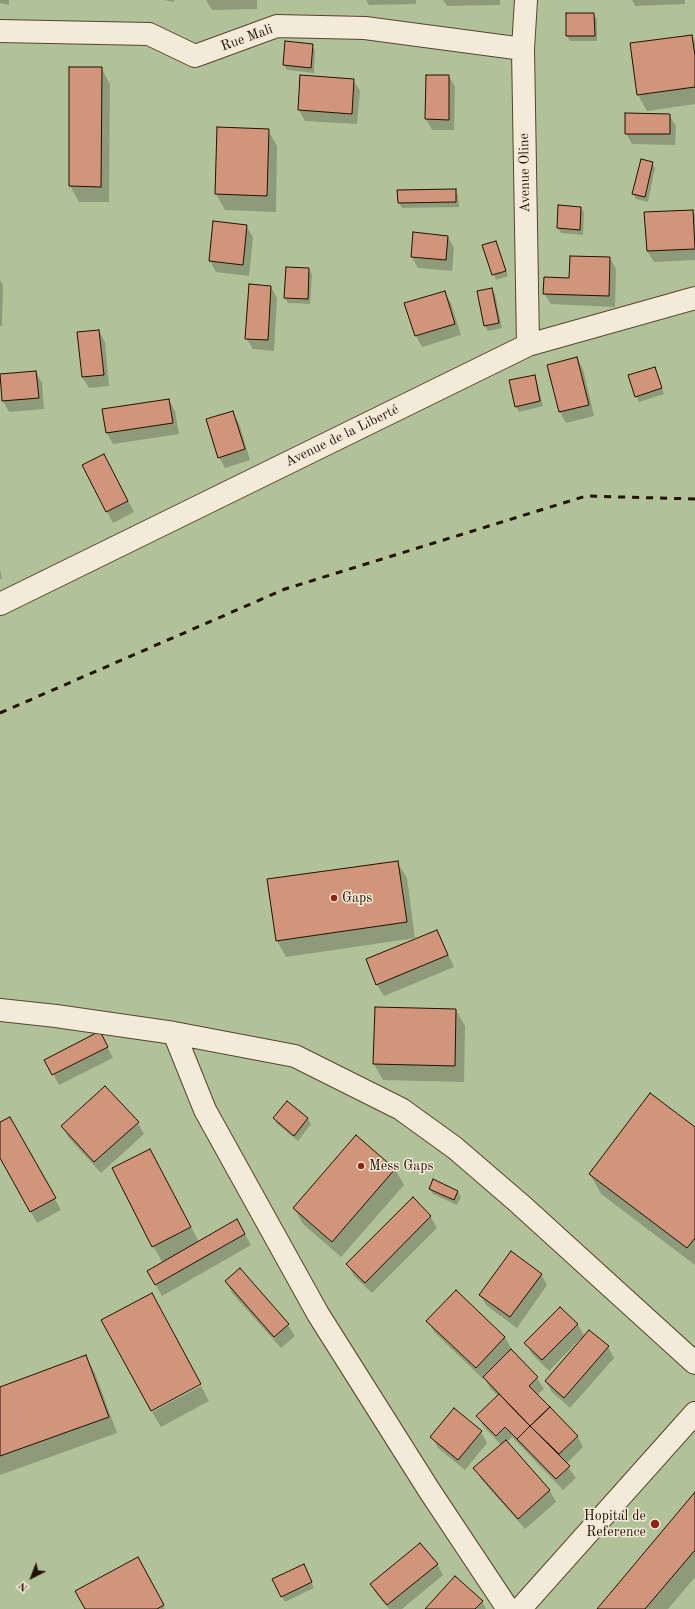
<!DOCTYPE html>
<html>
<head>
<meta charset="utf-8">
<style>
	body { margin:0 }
	#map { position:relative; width:695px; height:1609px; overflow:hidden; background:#ecdec2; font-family:"Old Standard TT",serif }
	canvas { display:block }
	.north { position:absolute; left:12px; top:1557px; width:40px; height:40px; -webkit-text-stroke:3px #f3ead7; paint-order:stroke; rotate:222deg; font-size:11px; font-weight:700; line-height:16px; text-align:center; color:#241100 }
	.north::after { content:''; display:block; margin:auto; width:14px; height:18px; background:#241100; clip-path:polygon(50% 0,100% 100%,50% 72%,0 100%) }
</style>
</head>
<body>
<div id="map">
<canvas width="695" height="1609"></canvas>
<div class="north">N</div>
</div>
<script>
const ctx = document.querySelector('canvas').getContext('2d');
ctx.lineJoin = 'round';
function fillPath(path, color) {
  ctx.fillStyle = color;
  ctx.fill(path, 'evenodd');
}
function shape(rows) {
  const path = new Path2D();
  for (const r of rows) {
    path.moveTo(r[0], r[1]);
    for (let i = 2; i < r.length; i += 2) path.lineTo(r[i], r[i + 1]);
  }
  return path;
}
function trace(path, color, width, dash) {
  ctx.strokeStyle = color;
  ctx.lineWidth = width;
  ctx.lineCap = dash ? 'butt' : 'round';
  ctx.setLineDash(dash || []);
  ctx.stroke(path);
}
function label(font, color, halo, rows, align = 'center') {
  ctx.font = font + ' "Old Standard TT",serif';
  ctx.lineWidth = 3;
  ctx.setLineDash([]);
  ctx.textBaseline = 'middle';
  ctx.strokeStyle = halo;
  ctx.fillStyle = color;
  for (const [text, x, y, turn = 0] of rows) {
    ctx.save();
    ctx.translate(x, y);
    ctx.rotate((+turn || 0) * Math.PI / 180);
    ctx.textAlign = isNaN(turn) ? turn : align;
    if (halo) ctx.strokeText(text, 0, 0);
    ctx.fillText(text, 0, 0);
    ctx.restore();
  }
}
fillPath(shape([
	[0,0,695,0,695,1609,0,1609]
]), '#b1c299');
fillPath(shape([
	[0,0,9,0,9,5,0,3],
	[163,0,174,0,174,2],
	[206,0,257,0,257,9,212,10],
	[366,0,416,0,416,4,369,5],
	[443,0,500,0,500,5,447,6],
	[632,0,685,0,685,4,635,6],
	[593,14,597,19,597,41,570,41,567,36],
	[692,36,695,42,695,104,647,111,638,95],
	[312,45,315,50,314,73,287,70,284,65],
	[101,68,110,84,109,202,79,202,70,186],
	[449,76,455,87,454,130,432,130,426,119],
	[353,80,360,91,357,124,305,121,299,110],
	[669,115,676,126,675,145,632,144,626,133],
	[218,128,268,130,277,146,276,212,225,210,216,194],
	[652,163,655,168,648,202,636,199,633,194],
	[455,190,458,195,459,207,402,208,399,203],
	[581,208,584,213,583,235,561,233,558,228],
	[693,211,695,215,695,260,654,262,647,251],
	[214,222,246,226,253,237,249,276,216,272,210,261],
	[448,237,454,248,452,271,418,268,412,257],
	[496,242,508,276,496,280,484,246],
	[610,258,616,269,615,307,551,304,544,293],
	[309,269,312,275,310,304,288,303,285,298],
	[0,280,3,285,2,326,0,326],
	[271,287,277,298,274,351,253,349,246,338],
	[492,289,495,294,502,328,488,331,485,326],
	[444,292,451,303,461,335,422,347,416,336,405,303],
	[99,331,105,342,109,386,89,388,82,377],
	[577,358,583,369,594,416,566,423,560,412],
	[655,368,664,394,639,402,636,396],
	[36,372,42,383,44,409,9,412,3,401,0,375],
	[534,376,537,382,543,406,519,412,516,406],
	[169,400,175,411,179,434,113,444,107,433],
	[232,412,239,423,250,460,225,468,219,457],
	[104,455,134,512,113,523,84,466],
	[0,569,2,579,0,579],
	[397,862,407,878,415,938,286,957,277,941],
	[437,931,454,967,384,996,377,985,367,960],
	[456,1010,465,1026,464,1082,383,1080,374,1064],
	[106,1044,113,1058,59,1085,53,1074],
	[287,1102,308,1119,311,1124,298,1141,277,1124,274,1118],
	[10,1118,61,1210,37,1223,0,1156,0,1124],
	[138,1123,144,1134,101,1173,68,1137,62,1126],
	[695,1128,695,1265,601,1194,590,1174],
	[150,1150,199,1242,237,1220,251,1245,162,1296,148,1271,163,1263,153,1246],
	[395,1169,404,1185,341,1257,303,1224,294,1208],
	[430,1189,457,1191,461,1197,457,1205,433,1194],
	[413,1199,431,1217,437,1228,372,1293,354,1276,348,1265],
	[240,1269,288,1325,295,1336,281,1348,232,1293,226,1282],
	[541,1274,547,1285,517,1328,487,1306,480,1295],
	[456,1291,505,1337,511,1348,510,1349,537,1378,544,1389,537,1395,577,1436,583,1447,566,1464,576,1478,563,1490,512,1437,507,1442,550,1491,556,1502,525,1529,481,1479,475,1468,501,1445,484,1427,478,1416,498,1396,490,1388,484,1377,483,1379,434,1332,428,1321],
	[560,1308,578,1325,585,1337,608,1347,614,1358,570,1408,552,1392,546,1381,582,1339,581,1338,549,1371,532,1354,526,1343],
	[86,1357,95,1373,117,1433,0,1475,0,1388],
	[201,1386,209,1401,161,1427,152,1412],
	[481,1432,487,1443,465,1470,438,1448,432,1437],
	[695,1494,695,1577,668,1609,598,1609],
	[437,1564,443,1575,402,1609,389,1609,377,1595,371,1585],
	[306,1570,314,1588,285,1602,282,1597],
	[146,1575,165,1609,86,1609],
	[482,1601,486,1609,427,1609]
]), '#0003');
const building = shape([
	[566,13,594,13,595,36,566,36,566,13],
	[692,35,695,56,695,87,637,95,630,43,692,35],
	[285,41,313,44,311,68,283,65,285,41],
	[69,67,102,67,101,187,69,186,69,67],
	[300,75,354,79,352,114,298,110,300,75],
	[426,75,449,75,449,120,425,119,426,75],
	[625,113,670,114,670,134,625,134,625,113],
	[217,127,269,129,267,196,215,194,217,127],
	[641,159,653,162,645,197,632,194,641,159],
	[456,189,456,202,398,203,397,190,456,189],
	[558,205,581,207,580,230,557,228,558,205],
	[693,210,695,249,647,251,644,212,693,210],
	[213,221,247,225,243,265,209,261,213,221],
	[413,232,448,236,446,260,411,257,413,232],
	[496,241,506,271,492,275,482,245,496,241],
	[570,256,610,257,609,296,543,294,544,277,569,278,570,256],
	[286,267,309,268,308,299,284,298,286,267],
	[249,284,271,286,268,340,245,339,249,284],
	[492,288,499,323,484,326,477,291,492,288],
	[445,291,455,324,415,336,404,303,445,291],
	[99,330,104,375,82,377,77,332,99,330],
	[577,357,589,405,559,412,547,365,577,357],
	[655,367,662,388,635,397,628,375,655,367],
	[36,371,39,398,2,401,0,374,36,371],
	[535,375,540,401,515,407,509,380,535,375],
	[169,399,173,423,106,433,102,409,169,399],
	[233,411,245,449,218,458,206,419,233,411],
	[104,454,128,501,106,512,82,465,104,454],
	[398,861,407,922,276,941,267,879,398,861],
	[437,930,448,955,376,985,366,959,437,930],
	[375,1007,456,1009,455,1066,373,1064,375,1007],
	[100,1031,108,1047,52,1075,44,1060,100,1031],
	[105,1086,139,1122,94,1162,61,1126,105,1086],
	[650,1093,695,1127,695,1238,687,1248,589,1174,650,1093],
	[287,1101,308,1118,294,1136,273,1118,287,1101],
	[10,1117,56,1198,30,1212,0,1158,0,1122,10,1117],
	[356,1135,395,1169,332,1242,293,1208,356,1135],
	[150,1149,191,1227,152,1247,112,1168,150,1149],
	[433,1179,458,1191,454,1200,429,1189,433,1179],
	[413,1197,431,1216,365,1283,346,1264,413,1197],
	[237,1219,245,1234,155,1285,147,1271,237,1219],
	[511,1251,542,1274,510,1317,479,1295,511,1251],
	[240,1268,289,1324,274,1337,225,1281,240,1268],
	[456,1290,505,1337,476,1368,426,1321,456,1290],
	[152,1293,201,1384,151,1411,101,1320,152,1293],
	[560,1307,578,1324,542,1360,524,1343,560,1307],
	[589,1330,609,1346,564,1398,545,1381,589,1330],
	[511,1349,538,1377,529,1386,550,1407,530,1426,483,1377,511,1349],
	[86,1355,109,1417,0,1456,0,1387,86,1355],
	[499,1394,530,1426,517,1439,505,1427,496,1436,476,1416,499,1394],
	[550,1407,578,1436,559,1454,530,1426,550,1407],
	[454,1408,482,1431,458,1460,430,1437,454,1408],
	[530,1426,570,1466,556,1479,517,1439,530,1426],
	[506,1440,550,1490,518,1519,473,1468,506,1440],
	[695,1492,695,1550,645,1609,597,1609,695,1492],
	[420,1543,438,1564,387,1605,370,1584,420,1543],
	[138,1557,164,1605,157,1609,85,1609,75,1591,138,1557],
	[304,1564,312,1582,281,1597,272,1579,304,1564],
	[455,1576,483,1601,475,1609,425,1609,455,1576]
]);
fillPath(building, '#d0957b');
trace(building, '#241100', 1);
const minor = shape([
	[526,0,523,49,528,345],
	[0,31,149,34,195,56,277,26,365,28,523,49],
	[0,604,528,345,695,298],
	[0,1010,56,1016,174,1033,295,1056,401,1109,455,1148,520,1204,695,1363],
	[174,1033,205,1110,318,1314,429,1490,508,1609],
	[520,1609,695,1413]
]);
trace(minor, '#564430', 24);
trace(minor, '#f3ead7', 22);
trace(shape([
	[0,713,285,589,586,496,695,499]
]), '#241100', 3, [7, 7]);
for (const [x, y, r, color] of [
	[334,898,4,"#8f2418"],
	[361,1166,4,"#8f2418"],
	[655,1524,5,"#8f2418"]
]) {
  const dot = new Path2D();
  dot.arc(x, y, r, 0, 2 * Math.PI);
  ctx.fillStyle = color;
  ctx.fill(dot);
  trace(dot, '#f3ead7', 1.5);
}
label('14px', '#241100', '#f3ead7', [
	["Rue Mali",247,38,-20],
	["Avenue Oline",525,173,-91],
	["Avenue de la Liberté",342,436,-26]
]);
label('14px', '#241100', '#f3ead7', [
	["Gaps",342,898],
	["Mess Gaps",369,1166],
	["Hopital de",646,1516,"right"],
	["Reference",646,1532,"right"]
], 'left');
</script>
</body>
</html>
